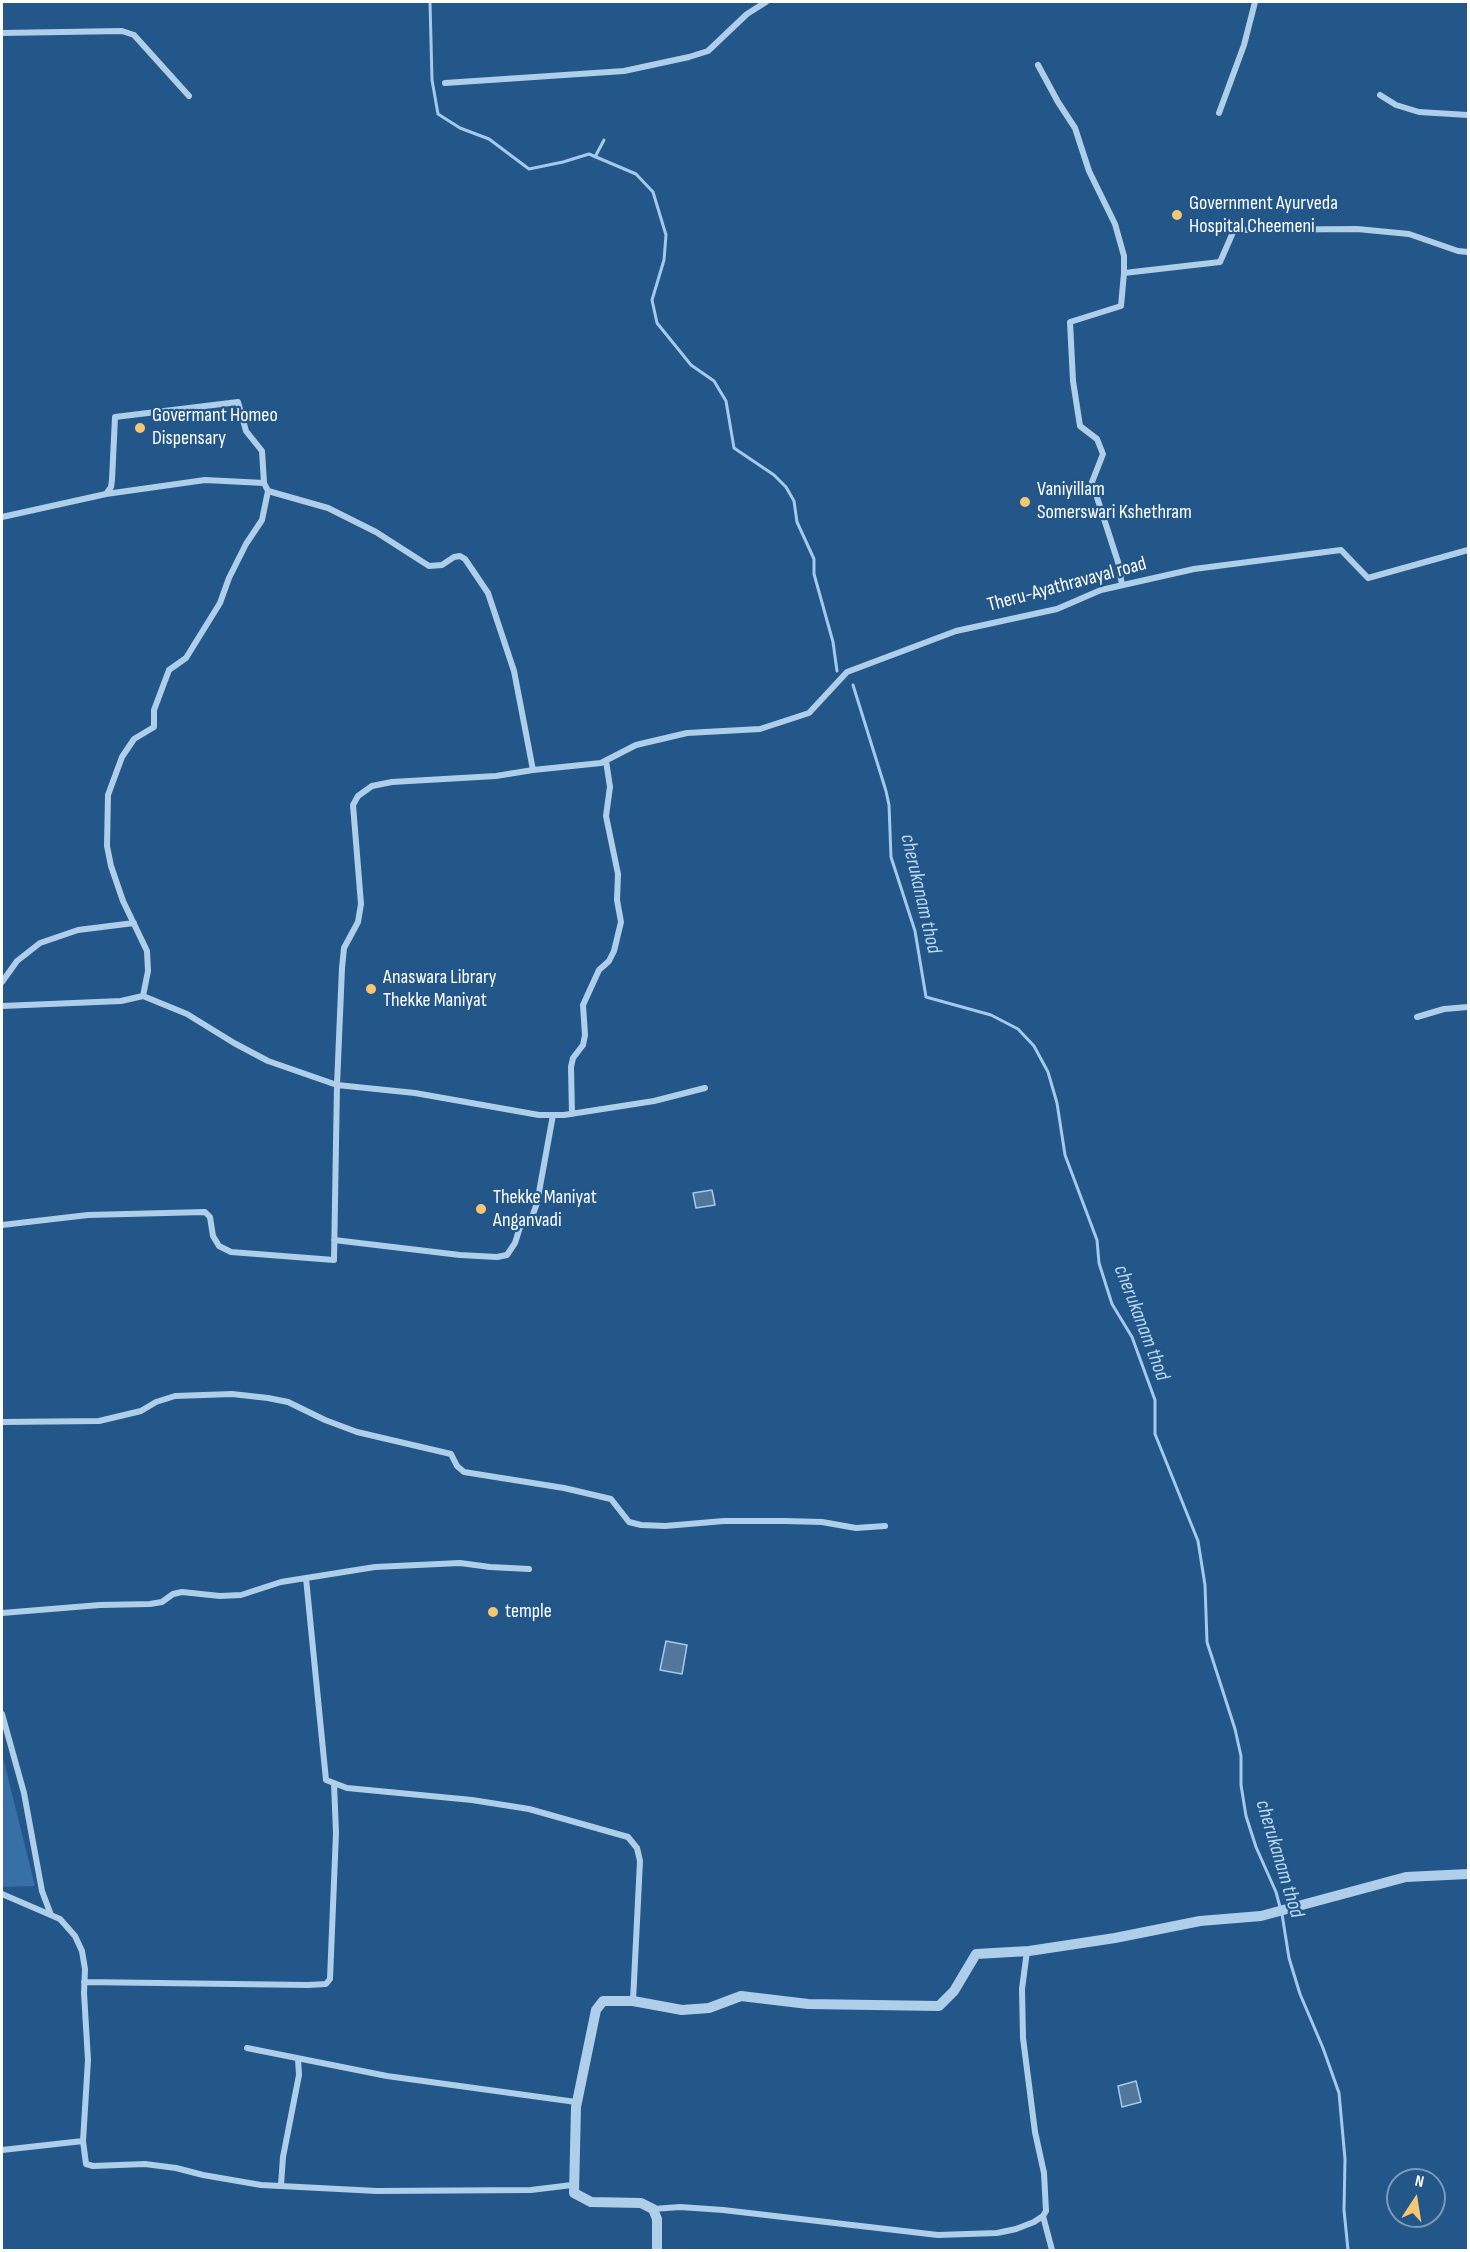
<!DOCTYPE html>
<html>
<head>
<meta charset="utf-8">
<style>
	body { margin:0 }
	#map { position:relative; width:1470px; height:2252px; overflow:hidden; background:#235689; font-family:"Sofia Sans Condensed",sans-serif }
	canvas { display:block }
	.frame { position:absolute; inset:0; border:3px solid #fff; pointer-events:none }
	.north { position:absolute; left:1386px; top:2168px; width:60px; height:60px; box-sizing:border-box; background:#235689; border:2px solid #7b9ab8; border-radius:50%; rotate:12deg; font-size:16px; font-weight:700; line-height:24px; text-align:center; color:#fff }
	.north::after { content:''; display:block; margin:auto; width:21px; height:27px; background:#f5c772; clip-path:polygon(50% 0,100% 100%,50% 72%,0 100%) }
</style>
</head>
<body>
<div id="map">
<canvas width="1470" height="2252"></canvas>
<div class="frame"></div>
<div class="north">N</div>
</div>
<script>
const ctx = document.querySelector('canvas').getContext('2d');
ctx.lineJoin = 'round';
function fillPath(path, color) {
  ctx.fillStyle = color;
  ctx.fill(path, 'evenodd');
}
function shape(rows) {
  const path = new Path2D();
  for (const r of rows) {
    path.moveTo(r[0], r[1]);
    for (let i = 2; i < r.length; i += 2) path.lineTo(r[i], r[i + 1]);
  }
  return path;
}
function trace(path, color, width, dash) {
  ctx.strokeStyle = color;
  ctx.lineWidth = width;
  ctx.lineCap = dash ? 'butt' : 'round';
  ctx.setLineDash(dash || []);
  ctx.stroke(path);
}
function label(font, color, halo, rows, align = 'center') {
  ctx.font = font + ' "Sofia Sans Condensed",sans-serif';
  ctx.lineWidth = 4.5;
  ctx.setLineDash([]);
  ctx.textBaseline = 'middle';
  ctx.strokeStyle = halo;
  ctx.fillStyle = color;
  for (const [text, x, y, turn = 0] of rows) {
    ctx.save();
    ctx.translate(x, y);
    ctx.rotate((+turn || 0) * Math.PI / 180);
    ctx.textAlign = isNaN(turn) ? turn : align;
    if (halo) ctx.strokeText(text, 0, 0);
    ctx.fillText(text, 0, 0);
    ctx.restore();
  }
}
fillPath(shape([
	[2,1754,35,1886,2,1887]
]), '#3770a6');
const water = shape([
	[712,1190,715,1205,696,1208,693,1193,712,1190],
	[666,1641,687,1645,682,1674,660,1670,666,1641],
	[1136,2081,1141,2102,1122,2107,1118,2086,1136,2081]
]);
fillPath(water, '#53769b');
trace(water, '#a3c9eb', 1.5);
trace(shape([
	[430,2,432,80,438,114,460,128,489,139,529,169,563,162,589,154,636,174,653,192,666,235,664,260,652,300,657,323,691,365,714,381,726,401,734,448,774,475,786,487,794,501,797,522,814,559,814,574,833,642,837,671],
	[595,157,604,140],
	[853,685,886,791,889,805,891,857,915,931,926,997,991,1015,1018,1029,1034,1046,1048,1072,1057,1103,1065,1155,1097,1240,1099,1263,1105,1282,1112,1304,1132,1337,1155,1400,1155,1434,1198,1541,1205,1585,1207,1642,1235,1729,1241,1756,1241,1785,1246,1816,1256,1847,1276,1892,1280,1907],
	[1282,1914,1289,1958,1300,1994,1323,2048,1339,2093,1345,2159,1344,2210,1348,2250]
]), '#a3c9eb', 3);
trace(shape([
	[2,33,122,31,134,35,189,96],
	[1038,65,1058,102,1075,128,1089,171,1115,224,1124,256,1124,273],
	[445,83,624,71,689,57,708,51,747,14,766,2],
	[1380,95,1396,105,1419,112,1468,115],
	[1219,113,1244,45,1255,2],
	[106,494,205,480,264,483],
	[2,517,106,494,111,487,112,480,115,417,238,402,246,431,262,451,264,483,268,491,328,508,376,532,429,566,442,565,454,557,460,556,465,559,488,593,514,671,533,770,601,763,636,745,687,733,760,729,809,713,847,672,956,631,1057,609,1101,590,1194,569,1341,550,1368,578,1468,550],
	[1122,585,1118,562,1092,482,1103,454,1097,439,1080,426,1073,381,1070,322,1121,306,1124,273,1220,262,1234,230,1357,229,1409,234,1458,251,1468,252],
	[2,982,17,961,40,943,78,930,134,923],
	[143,996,187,1014,234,1043,268,1061,337,1085,415,1093,539,1115,564,1115,654,1101,705,1088],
	[2,1006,121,1001,143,996,148,971,147,951,123,901,111,866,107,846,108,795,122,757,134,739,154,727,154,710,169,670,186,658,220,603,229,578,246,544,262,520,268,491],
	[1417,1017,1444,1009,1468,1007],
	[572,1114,571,1067,573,1058,583,1045,585,1035,583,1005,599,970,609,961,614,951,621,922,617,900,618,874,606,816,610,787,606,761],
	[2,1225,88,1215,205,1212,210,1217,213,1236,219,1246,231,1252,334,1260,337,1085,342,968,344,948,358,922,361,904,353,805,358,796,372,786,392,782,496,776,533,770],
	[334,1240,460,1255,497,1257,507,1255,515,1243,520,1227,532,1217,537,1203,553,1115],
	[2,1422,99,1421,141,1411,156,1402,175,1396,232,1394,268,1398,288,1402,325,1420,357,1432,451,1454,457,1466,464,1472,564,1488,611,1499,629,1522,641,1525,665,1526,724,1521,785,1521,822,1522,856,1528,885,1526],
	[306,1578,326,1780,347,1788,472,1800,529,1809,628,1837,637,1848,640,1861,633,2001],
	[2,1613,100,1605,150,1604,162,1602,173,1594,182,1592,220,1596,241,1595,281,1582,375,1567,460,1563,490,1567,529,1569],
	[2,1714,24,1793,42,1891,51,1915],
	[2,1894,60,1919,75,1936,82,1951,85,1969,84,1993,88,2060,83,2141,86,2164,93,2166,145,2164,176,2168,203,2175,261,2185,377,2191,531,2190,572,2185],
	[84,1982,308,1985,326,1984,330,1979,336,1833,334,1784],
	[247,2048,387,2076,576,2102],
	[2,2150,83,2141],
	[281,2185,283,2157,299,2075,298,2059],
	[653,2209,680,2207,723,2210,938,2235,997,2233,1016,2229,1034,2222,1043,2216,1046,2211,1044,2173,1035,2132,1023,2038,1022,1989,1027,1951],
	[1043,2216,1052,2250]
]), '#afceea', 6);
trace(shape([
	[657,2250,657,2219,653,2209,641,2203,591,2202,574,2193,576,2107,596,2010,603,2001,633,2001,682,2010,709,2008,741,1996,808,2004,939,2006,954,1991,976,1954,1029,1951,1115,1938,1200,1921,1261,1916,1406,1877,1468,1874]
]), '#afceea', 10);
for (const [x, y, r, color] of [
	[1177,215,6,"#f5c772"],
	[140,428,6,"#f5c772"],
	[1025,502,6,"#f5c772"],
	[371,989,6,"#f5c772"],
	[481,1209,6,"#f5c772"],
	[493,1612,6,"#f5c772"]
]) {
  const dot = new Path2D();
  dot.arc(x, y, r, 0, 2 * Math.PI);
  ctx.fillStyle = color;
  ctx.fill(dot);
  trace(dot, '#235689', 2);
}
label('20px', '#fff', '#235689', [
	["Government Ayurveda",1189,204],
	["Hospital Cheemeni",1189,227],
	["Govermant Homeo",152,416],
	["Dispensary",152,439],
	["Vaniyillam",1037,490],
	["Somerswari Kshethram",1037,513],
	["Anaswara Library",383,978],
	["Thekke Maniyat",383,1001],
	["Thekke Maniyat",493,1198],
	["Anganvadi",493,1221],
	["temple",505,1612]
], 'left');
label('20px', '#fff', '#235689', [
	["Theru-Ayathravayal road",1067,585,-15]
]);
label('italic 21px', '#bbd7f1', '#235689', [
	["cherukanam thod",920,894,77],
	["cherukanam thod",1141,1323,69],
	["cherukanam thod",1279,1859,73]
]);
</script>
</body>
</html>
